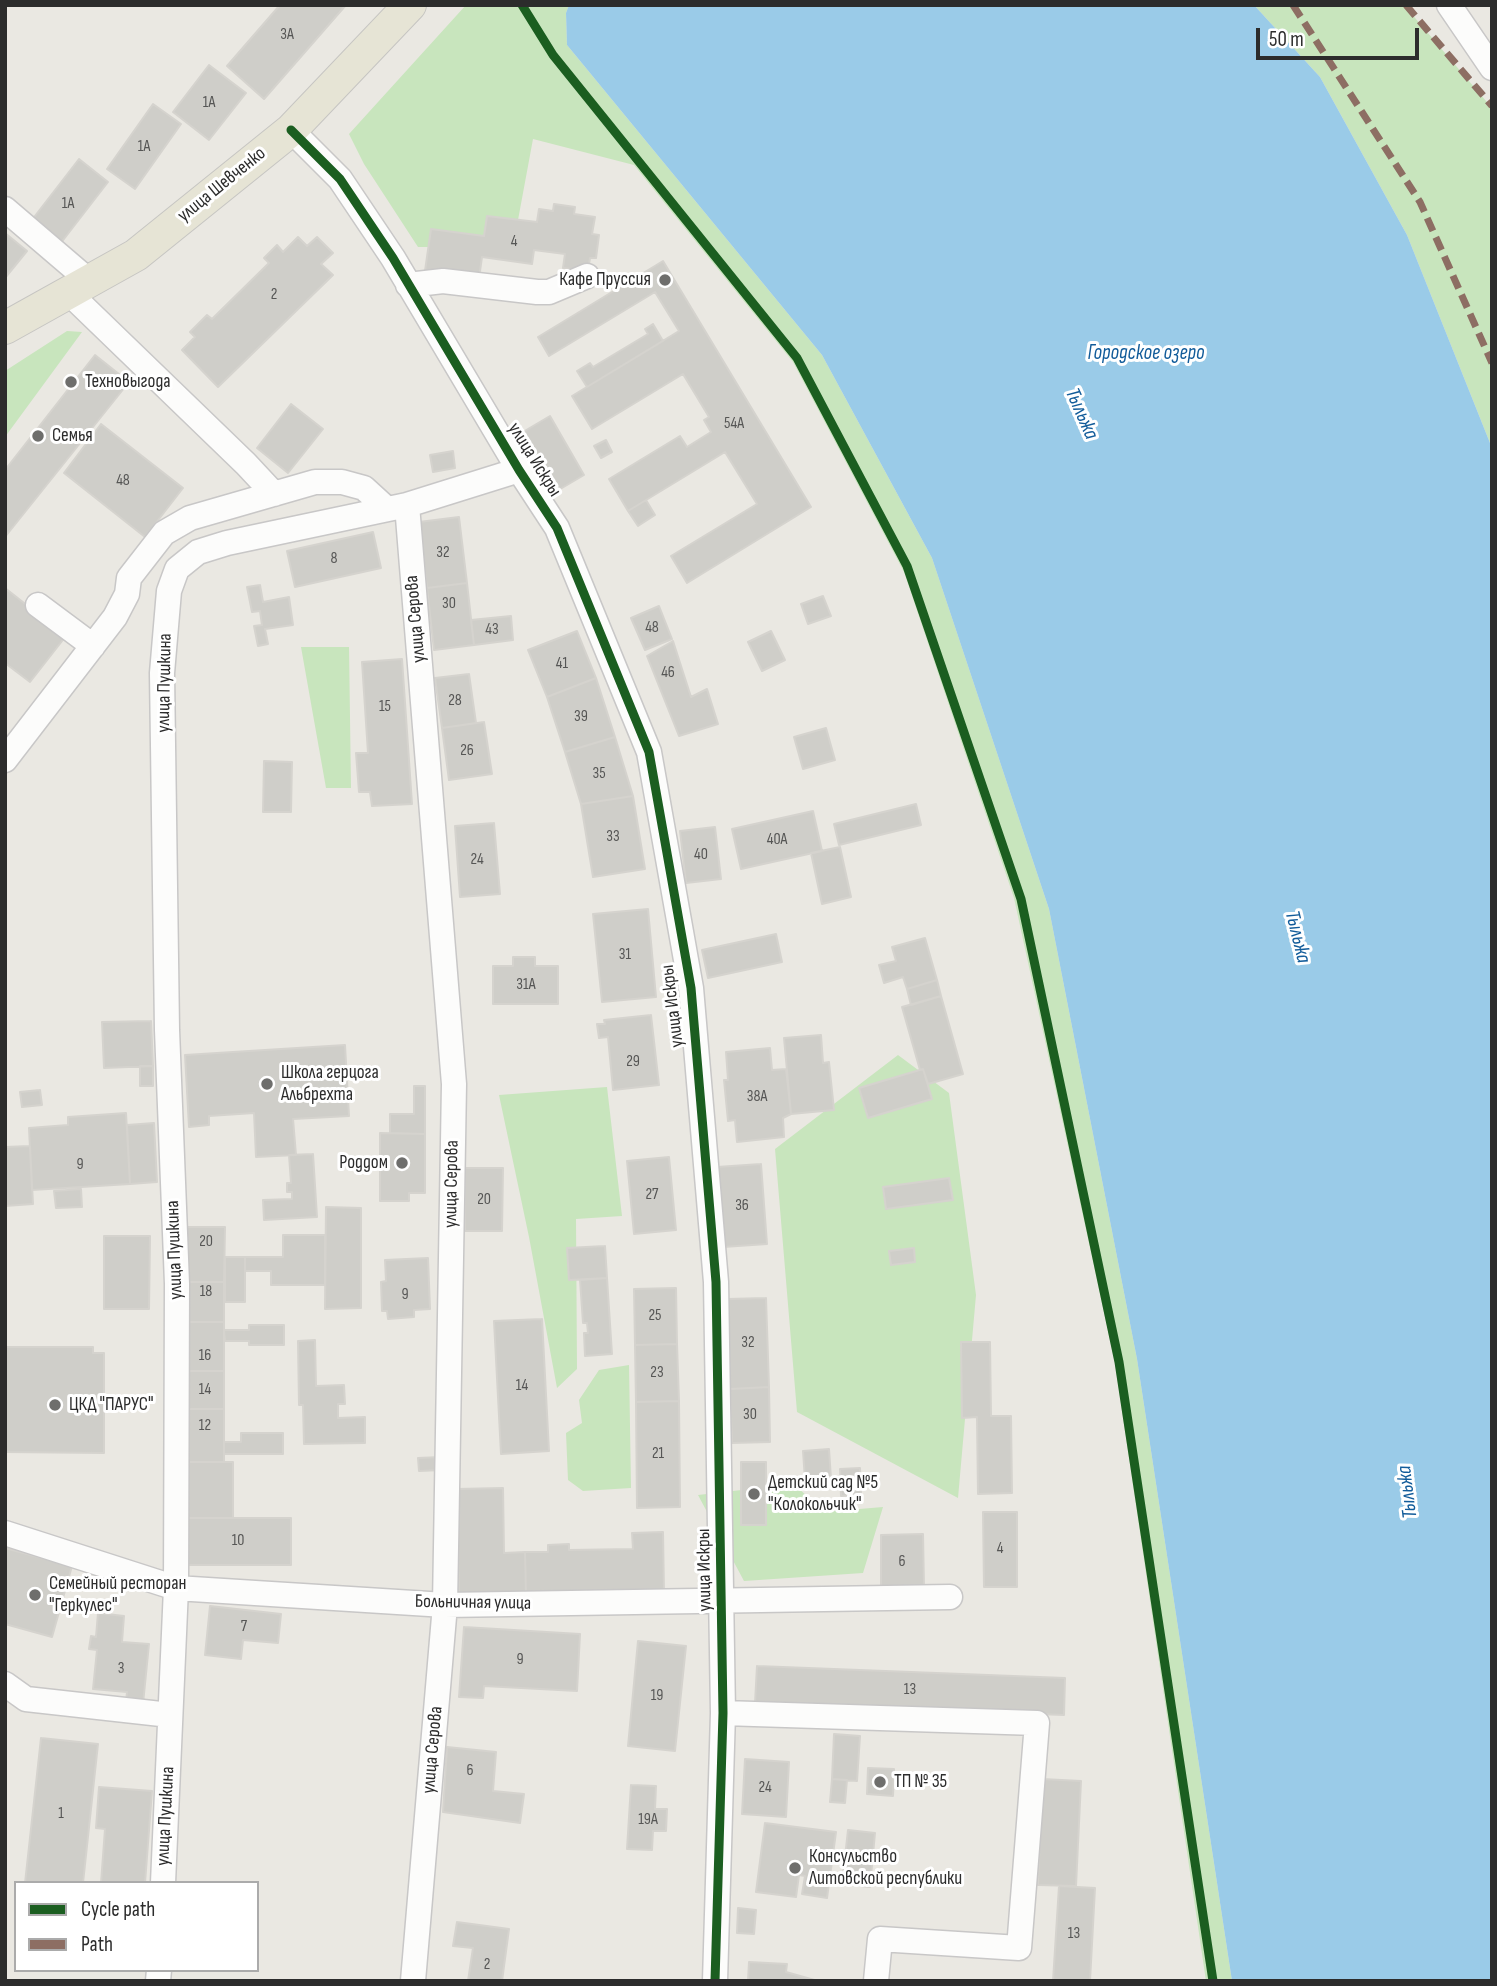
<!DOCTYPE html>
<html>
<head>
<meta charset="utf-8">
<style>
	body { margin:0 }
	#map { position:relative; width:1497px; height:1986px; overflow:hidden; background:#eae8e2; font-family:"Sofia Sans Condensed",sans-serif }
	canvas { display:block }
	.frame { position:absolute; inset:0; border:7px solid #2c2c2c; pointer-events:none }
	.legend { position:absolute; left:14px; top:1881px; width:245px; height:91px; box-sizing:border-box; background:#fff; border:2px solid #ababab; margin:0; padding:9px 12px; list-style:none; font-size:21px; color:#2c2c2c }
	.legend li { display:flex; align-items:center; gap:14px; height:35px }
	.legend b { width:35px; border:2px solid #ababab }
	.scale { position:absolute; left:1256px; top:28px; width:163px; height:32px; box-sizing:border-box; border:4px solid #2c2c2c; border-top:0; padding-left:9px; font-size:21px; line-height:24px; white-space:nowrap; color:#2c2c2c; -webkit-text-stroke:5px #fff; paint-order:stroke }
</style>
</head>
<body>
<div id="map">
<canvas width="1497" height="1986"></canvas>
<div class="frame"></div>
<ul class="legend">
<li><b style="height:9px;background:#1b5e20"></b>Cycle path</li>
<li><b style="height:9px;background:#8d6e63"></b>Path</li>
</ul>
<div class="scale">50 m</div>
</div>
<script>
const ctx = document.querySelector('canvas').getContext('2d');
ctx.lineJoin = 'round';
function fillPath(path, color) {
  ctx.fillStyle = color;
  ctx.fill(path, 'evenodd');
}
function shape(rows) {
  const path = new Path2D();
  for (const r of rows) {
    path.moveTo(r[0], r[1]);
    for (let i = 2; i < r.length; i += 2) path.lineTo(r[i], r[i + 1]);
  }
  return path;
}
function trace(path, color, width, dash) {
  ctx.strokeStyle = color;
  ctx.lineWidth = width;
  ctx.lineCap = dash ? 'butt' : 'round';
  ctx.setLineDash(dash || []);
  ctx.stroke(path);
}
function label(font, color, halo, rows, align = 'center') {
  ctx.font = font + ' "Sofia Sans Condensed",sans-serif';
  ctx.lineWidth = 6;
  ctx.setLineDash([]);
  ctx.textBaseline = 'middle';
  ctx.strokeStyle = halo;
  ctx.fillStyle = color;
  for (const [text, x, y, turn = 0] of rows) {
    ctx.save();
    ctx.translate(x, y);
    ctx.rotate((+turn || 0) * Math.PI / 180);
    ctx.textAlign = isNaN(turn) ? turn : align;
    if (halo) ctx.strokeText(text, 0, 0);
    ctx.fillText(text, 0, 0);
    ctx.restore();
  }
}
fillPath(shape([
	[466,5,569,5,566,13,567,45,822,355,932,558,1049,909,1137,1359,1232,1981,1206,1981,1115,1363,1014,898,904,572,793,362,634,165,533,139,518,220,487,216,484,236,431,229,428,247,418,247,364,164,349,134],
	[1254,5,1404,5,1492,108,1492,448,1407,235,1320,77],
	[67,331,82,332,5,437,5,371],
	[301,647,349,647,351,788,326,788],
	[898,1055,949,1093,976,1295,958,1498,797,1412,775,1149],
	[607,1087,622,1216,576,1219,577,1369,557,1388,529,1237,499,1095],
	[629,1365,631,1488,583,1491,568,1480,566,1433,582,1423,579,1400,599,1370],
	[794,1484,824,1512,883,1507,863,1573,744,1581,698,1495]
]), '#c8e5bd');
fillPath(shape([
	[569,5,1254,5,1320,77,1407,235,1492,448,1492,1981,1232,1981,1137,1359,1049,909,932,558,822,355,567,45,566,13]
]), '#9acbe8');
const building = shape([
	[280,5,346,5,264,99,227,66,280,5],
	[209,65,246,93,209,140,173,112,209,65],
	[153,104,181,124,135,189,107,169,153,104],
	[79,159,108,182,57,248,28,225,79,159],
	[554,204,575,207,574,214,595,217,592,234,599,235,596,258,590,258,588,271,563,268,565,254,534,250,532,264,482,257,479,278,425,271,431,229,484,236,487,216,537,222,539,209,553,211,554,204],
	[5,233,27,251,5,278,5,233],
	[298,237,307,246,317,237,333,253,321,264,333,275,218,387,182,350,195,337,190,332,207,315,212,319,269,263,264,258,277,245,283,252,298,237],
	[663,261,811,507,687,583,671,556,757,504,725,452,628,511,609,479,680,436,687,447,711,432,704,420,709,417,683,374,592,429,572,396,679,331,655,292,549,356,538,337,663,261],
	[653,324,663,341,587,387,577,371,590,363,593,367,648,334,645,329,653,324],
	[95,355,129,382,5,537,5,470,95,355],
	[291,404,323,429,288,473,257,448,291,404],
	[550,416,584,475,545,498,511,439,550,416],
	[101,424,183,488,145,537,64,473,101,424],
	[606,440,612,452,601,458,594,446,606,440],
	[453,451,455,468,433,472,430,455,453,451],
	[646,500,655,515,638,526,628,511,646,500],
	[459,517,467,583,427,588,419,522,459,517],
	[373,532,381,568,295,587,287,551,373,532],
	[467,583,474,645,434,650,427,588,467,583],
	[260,585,263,602,289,597,293,625,265,629,268,644,258,646,254,626,262,625,260,611,252,612,247,587,260,585],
	[5,588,66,636,30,682,5,663,5,588],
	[823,596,831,616,808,624,801,604,823,596],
	[659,606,672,639,645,650,631,618,659,606],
	[511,616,513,640,474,645,471,620,511,616],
	[577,631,596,678,547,697,528,650,577,631],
	[771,631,785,660,762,671,748,642,771,631],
	[673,641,691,697,707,689,718,724,679,736,647,656,673,641],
	[402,659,412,804,372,806,370,792,359,792,356,753,368,753,362,662,402,659],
	[469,674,476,723,442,728,435,678,469,674],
	[596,678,615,737,565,752,547,697,596,678],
	[484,722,492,774,449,780,442,728,484,722],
	[826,728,835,760,803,769,794,737,826,728],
	[615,737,633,796,581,804,565,752,615,737],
	[264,761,292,762,291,812,263,812,264,761],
	[633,796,645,869,593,877,581,804,633,796],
	[916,804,921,825,839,845,834,824,916,804],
	[813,811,822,851,741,869,732,829,813,811],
	[494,823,500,894,460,897,455,826,494,823],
	[715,827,721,879,686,883,680,831,715,827],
	[840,847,851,897,822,904,811,853,840,847],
	[648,909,656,997,602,1002,593,914,648,909],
	[776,934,782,962,708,978,702,950,776,934],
	[925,938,937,980,907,989,903,977,884,983,879,965,896,961,892,947,925,938],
	[513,957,535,957,535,966,558,966,558,1004,493,1004,493,966,513,966,513,957],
	[937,980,941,996,911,1005,907,989,937,980],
	[941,996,963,1074,928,1084,923,1069,920,1070,902,1007,941,996],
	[651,1015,659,1085,613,1090,608,1037,599,1038,597,1024,605,1024,604,1020,651,1015],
	[151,1021,153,1066,104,1068,102,1022,151,1021],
	[821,1035,823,1063,829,1062,834,1110,791,1114,784,1038,821,1035],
	[345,1045,349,1116,293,1119,296,1155,256,1157,254,1113,209,1116,209,1125,189,1127,185,1055,345,1045],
	[770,1048,772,1070,786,1069,791,1114,783,1118,784,1137,737,1142,735,1120,728,1121,724,1080,728,1080,726,1052,770,1048],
	[140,1066,153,1066,153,1086,140,1086,140,1066],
	[923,1069,932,1099,868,1118,859,1088,923,1069],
	[414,1086,425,1086,425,1134,390,1133,390,1114,414,1114,414,1086],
	[40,1090,42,1105,22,1107,20,1092,40,1090],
	[126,1113,130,1184,32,1190,29,1128,68,1125,68,1117,126,1113],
	[154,1123,157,1182,130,1184,127,1125,154,1123],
	[380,1133,425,1134,425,1193,409,1193,409,1201,380,1201,380,1133],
	[30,1146,33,1204,5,1206,5,1147,30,1146],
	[313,1154,317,1217,264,1220,263,1200,292,1199,292,1192,287,1192,287,1183,291,1183,289,1155,313,1154],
	[669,1157,676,1230,634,1234,627,1161,669,1157],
	[761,1164,767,1244,723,1247,717,1167,761,1164],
	[465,1168,503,1168,502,1231,465,1231,465,1168],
	[949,1178,953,1200,886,1209,883,1187,949,1178],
	[81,1189,82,1207,56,1208,54,1191,81,1189],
	[326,1207,361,1208,361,1308,325,1309,326,1207],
	[187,1227,225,1227,224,1282,187,1282,187,1227],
	[283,1235,325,1235,325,1285,271,1285,271,1271,245,1271,245,1257,283,1257,283,1235],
	[104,1236,150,1236,149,1309,104,1309,104,1236],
	[605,1246,607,1278,569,1280,567,1248,605,1246],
	[914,1248,915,1262,891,1265,889,1251,914,1248],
	[225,1257,245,1257,245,1302,225,1302,225,1257],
	[428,1258,430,1309,414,1310,414,1317,388,1319,387,1311,382,1311,381,1282,386,1281,385,1260,428,1258],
	[607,1278,612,1354,585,1356,584,1333,588,1333,587,1323,583,1323,580,1280,607,1278],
	[187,1282,224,1282,224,1322,187,1322,187,1282],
	[676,1288,677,1344,635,1345,634,1289,676,1288],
	[766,1298,769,1387,730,1389,728,1299,766,1298],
	[542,1319,549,1451,501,1454,494,1321,542,1319],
	[187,1322,224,1322,224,1371,186,1371,187,1322],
	[249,1325,284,1325,284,1345,249,1345,249,1341,225,1341,224,1330,249,1330,249,1325],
	[315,1340,316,1386,344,1385,345,1404,338,1404,338,1418,365,1417,365,1443,304,1444,303,1405,299,1405,298,1341,315,1340],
	[961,1342,990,1342,991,1416,1011,1416,1012,1493,978,1494,977,1417,962,1418,961,1342],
	[677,1344,679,1401,636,1402,635,1345,677,1344],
	[6,1347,93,1347,93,1353,104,1353,104,1453,5,1452,6,1347],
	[186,1371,224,1371,224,1409,186,1409,186,1371],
	[769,1387,770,1442,732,1443,730,1389,769,1387],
	[679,1401,680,1507,637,1508,636,1402,679,1401],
	[186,1409,224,1409,224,1462,186,1462,186,1409],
	[241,1433,283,1433,283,1454,224,1454,224,1442,241,1442,241,1433],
	[829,1449,831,1479,805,1480,803,1451,829,1449],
	[441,1457,442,1470,419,1471,418,1458,441,1457],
	[186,1462,233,1462,233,1518,186,1518,186,1462],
	[741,1462,766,1462,766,1525,741,1525,741,1462],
	[860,1468,861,1495,841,1496,840,1469,860,1468],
	[503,1488,504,1553,525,1552,526,1596,459,1598,457,1489,503,1488],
	[983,1512,1017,1512,1017,1587,984,1587,983,1512],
	[186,1518,291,1518,291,1565,186,1565,186,1518],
	[663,1532,664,1594,526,1596,525,1552,548,1552,548,1545,569,1544,569,1550,633,1549,632,1533,663,1532],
	[923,1534,924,1588,881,1589,881,1535,923,1534],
	[5,1548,72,1566,52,1637,5,1624,5,1548],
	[210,1606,281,1614,278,1643,243,1640,241,1659,205,1655,210,1606],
	[98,1613,124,1616,122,1642,149,1644,143,1704,126,1702,127,1692,93,1689,97,1650,89,1649,91,1636,96,1637,98,1613],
	[464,1627,580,1634,577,1691,484,1686,483,1698,459,1697,464,1627],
	[638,1641,686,1646,675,1751,628,1746,638,1641],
	[757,1666,1065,1678,1064,1715,755,1703,757,1666],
	[834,1734,860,1736,857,1781,832,1779,834,1734],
	[41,1738,98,1744,83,1883,25,1883,41,1738],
	[447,1747,496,1752,493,1791,524,1794,520,1823,443,1812,447,1747],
	[745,1759,789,1762,786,1817,742,1814,745,1759],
	[868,1768,894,1769,893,1796,867,1794,868,1768],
	[832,1779,847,1780,845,1803,830,1802,832,1779],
	[1042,1779,1081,1781,1076,1886,1038,1885,1042,1779],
	[631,1785,656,1786,655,1809,667,1809,666,1831,653,1831,652,1850,627,1849,631,1785],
	[99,1787,152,1791,145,1883,101,1883,105,1829,96,1828,99,1787],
	[765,1823,836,1832,827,1898,802,1894,805,1876,799,1875,796,1897,756,1892,765,1823],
	[848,1830,875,1833,870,1887,842,1884,848,1830],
	[1059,1886,1095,1888,1090,1981,1053,1981,1059,1886],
	[738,1908,756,1910,754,1934,737,1933,738,1908],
	[457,1922,509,1929,502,1981,468,1981,473,1948,453,1946,457,1922],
	[749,1962,787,1964,786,1972,818,1981,748,1981,749,1962]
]);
fillPath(building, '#cfcec9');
trace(building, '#d5d3ce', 2);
const minor = shape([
	[1449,5,1492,68],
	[291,130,340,179,393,258,519,470,557,528,649,752,691,988,716,1282,723,1713,715,1981],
	[5,209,88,280],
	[408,285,443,281,537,292,549,292,587,276],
	[68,292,246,464,274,494],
	[38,605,93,646],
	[5,760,115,617,127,594,129,578,164,533,190,518,315,482,342,482,364,488,387,509],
	[5,1533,176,1588,445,1605,950,1597],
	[5,1684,26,1699,170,1715],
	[723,1713,1037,1723,1019,1948,880,1939,876,1981],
	[163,1883,176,1588,177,1284,167,1030,162,673,169,591,177,569,198,552,227,543,407,505],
	[158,1981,159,1970],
	[413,1981,445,1605,454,1084,407,505,519,470]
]);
const major = shape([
	[5,328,136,255,291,130,410,5]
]);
trace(minor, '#c8c7c7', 27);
trace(major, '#c6c5c2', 34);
trace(minor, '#fcfcfb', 24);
trace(major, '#e6e4d5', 32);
trace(shape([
	[1293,5,1420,202,1492,363],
	[1406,5,1492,106]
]), '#8d6e63', 7, [14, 7]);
trace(shape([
	[522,5,553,55,797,358,907,566,1021,899,1119,1362,1213,1981],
	[291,130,340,179,393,258,519,470,557,528,649,752,691,988,716,1282,723,1713,715,1981]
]), '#1b5e20', 9);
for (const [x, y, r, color] of [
	[665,280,7,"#6e6e6c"],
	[71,382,7,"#6e6e6c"],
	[38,436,7,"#6e6e6c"],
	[267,1084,7,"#6e6e6c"],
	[402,1163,7,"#6e6e6c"],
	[55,1405,7,"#6e6e6c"],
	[754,1494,7,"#6e6e6c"],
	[35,1595,7,"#6e6e6c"],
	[880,1782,7,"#6e6e6c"],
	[795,1868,7,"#6e6e6c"]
]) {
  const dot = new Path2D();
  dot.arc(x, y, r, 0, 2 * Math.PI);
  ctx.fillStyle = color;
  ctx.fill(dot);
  trace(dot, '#fff', 2.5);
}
label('16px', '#565655', null, [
	["3А",287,35],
	["1А",209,103],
	["1А",144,147],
	["1А",68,204],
	["4",514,242],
	["2",274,295],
	["54А",734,424],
	["48",123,481],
	["32",443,553],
	["8",334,559],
	["30",449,604],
	["48",652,628],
	["43",492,630],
	["41",562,664],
	["46",668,673],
	["28",455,701],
	["15",385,707],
	["39",581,717],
	["26",467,751],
	["35",599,774],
	["33",613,837],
	["40А",777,840],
	["40",701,855],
	["24",477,860],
	["31",625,955],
	["31А",526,985],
	["29",633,1062],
	["38А",757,1097],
	["9",80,1165],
	["27",652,1195],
	["20",484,1200],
	["36",742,1206],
	["20",206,1242],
	["18",206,1292],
	["9",405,1295],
	["25",655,1316],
	["32",748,1343],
	["16",205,1356],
	["23",657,1373],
	["14",522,1386],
	["14",205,1390],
	["30",750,1415],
	["12",205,1426],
	["21",658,1454],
	["10",238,1541],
	["4",1000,1549],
	["6",902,1562],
	["7",244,1627],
	["9",520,1660],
	["3",121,1669],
	["13",910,1690],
	["19",657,1696],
	["6",470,1771],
	["24",765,1788],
	["1",61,1814],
	["19А",648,1820],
	["13",1074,1934],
	["2",487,1965]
]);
label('19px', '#2c2c2c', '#fff', [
	["улица Шевченко",222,185,-39],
	["улица Искры",534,460,58],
	["улица Серова",416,619,-95],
	["улица Пушкина",165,683,-89],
	["улица Искры",673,1006,-97],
	["улица Серова",452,1184,-89],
	["улица Пушкина",175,1250,-92],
	["улица Искры",705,1570,-91],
	["Больничная улица",473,1603,1],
	["улица Серова",433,1750,-85],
	["улица Пушкина",166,1816,-87]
]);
label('19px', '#2c2c2c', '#fff', [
	["Кафе Пруссия",651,280,"right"],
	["Техновыгода",85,382],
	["Семья",52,436],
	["Школа герцога",281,1073],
	["Альбрехта",281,1095],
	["Роддом",388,1163,"right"],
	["ЦКД \"ПАРУС\"",69,1405],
	["Детский сад №5",768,1483],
	["\"Колокольчик\"",768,1505],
	["Семейный ресторан",49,1584],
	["\"Геркулес\"",49,1606],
	["ТП № 35",894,1782],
	["Консульство",809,1857],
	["Литовской республики",809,1879]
], 'left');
label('italic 21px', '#125c9a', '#fff', [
	["Городское озеро",1146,354],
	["Тыльжа",1081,414,66],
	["Тыльжа",1297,937,76],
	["Тыльжа",1408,1492,-97]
]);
</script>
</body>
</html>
